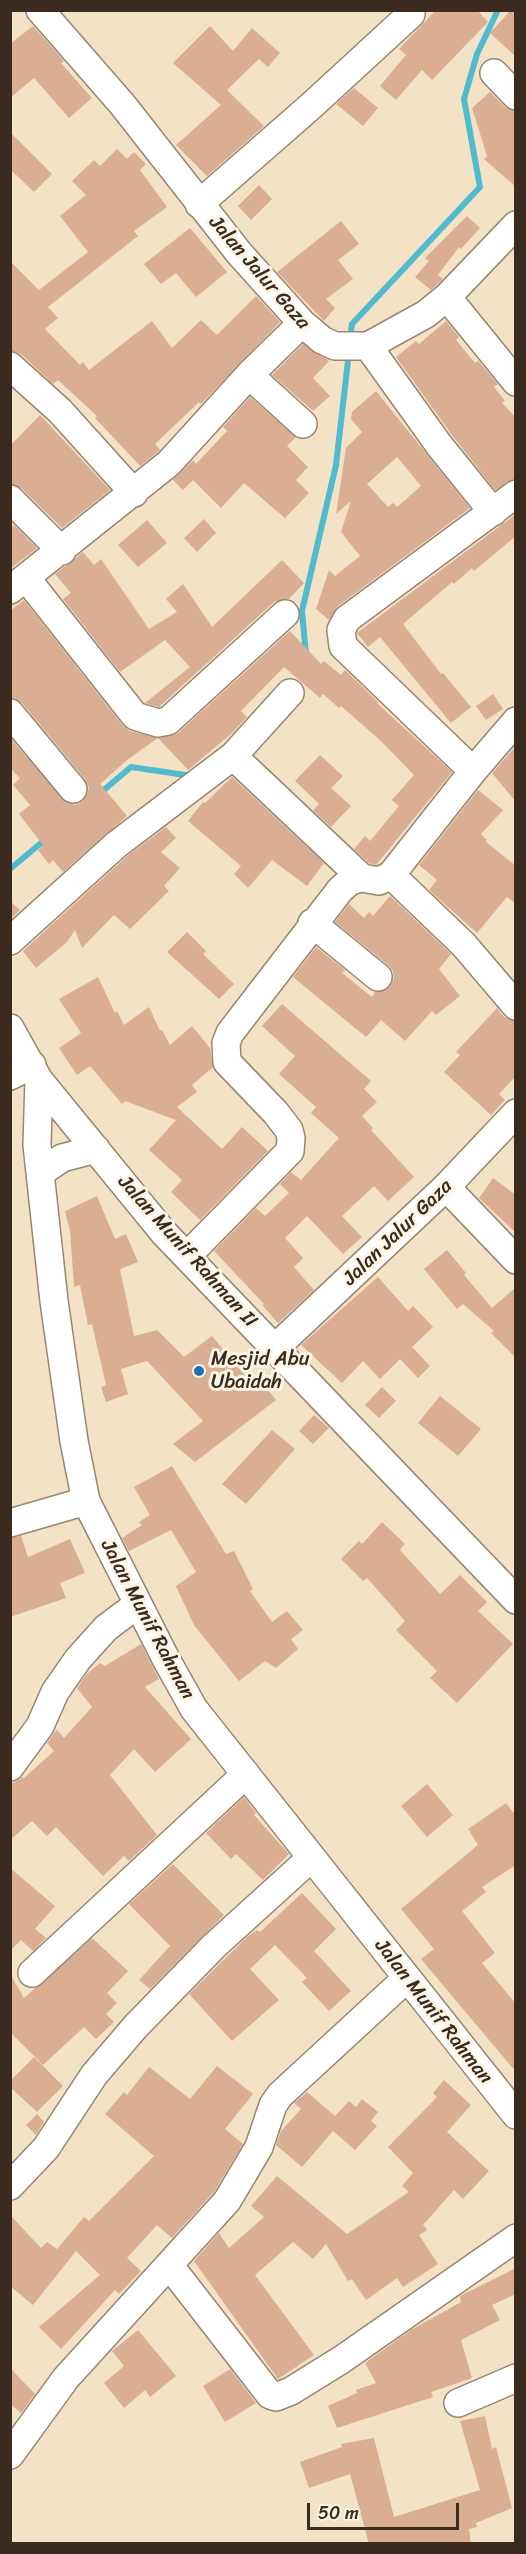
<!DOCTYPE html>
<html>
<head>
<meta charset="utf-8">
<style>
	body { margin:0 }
	#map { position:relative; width:526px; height:2554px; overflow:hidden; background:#f3e2c5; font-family:Sriracha,sans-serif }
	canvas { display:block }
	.frame { position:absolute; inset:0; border:12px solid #3b2a1e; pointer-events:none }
	.scale { position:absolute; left:307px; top:2503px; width:152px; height:27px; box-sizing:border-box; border:3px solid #3b2a1e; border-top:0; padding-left:8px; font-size:18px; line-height:21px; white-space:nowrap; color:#3b2a1e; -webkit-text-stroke:4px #fcf5e5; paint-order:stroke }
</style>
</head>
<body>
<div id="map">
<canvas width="526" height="2554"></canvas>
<div class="frame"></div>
<div class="scale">50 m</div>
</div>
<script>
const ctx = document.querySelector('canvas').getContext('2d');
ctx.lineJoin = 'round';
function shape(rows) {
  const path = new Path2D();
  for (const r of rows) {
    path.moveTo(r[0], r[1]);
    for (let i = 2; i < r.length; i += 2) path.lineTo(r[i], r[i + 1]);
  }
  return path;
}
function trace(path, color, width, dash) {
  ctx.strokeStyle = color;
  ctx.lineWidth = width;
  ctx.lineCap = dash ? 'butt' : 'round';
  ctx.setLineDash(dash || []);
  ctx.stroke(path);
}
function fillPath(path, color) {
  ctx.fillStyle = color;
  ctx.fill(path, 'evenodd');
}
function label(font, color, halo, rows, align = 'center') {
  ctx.font = font + ' Sriracha,sans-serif';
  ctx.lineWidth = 6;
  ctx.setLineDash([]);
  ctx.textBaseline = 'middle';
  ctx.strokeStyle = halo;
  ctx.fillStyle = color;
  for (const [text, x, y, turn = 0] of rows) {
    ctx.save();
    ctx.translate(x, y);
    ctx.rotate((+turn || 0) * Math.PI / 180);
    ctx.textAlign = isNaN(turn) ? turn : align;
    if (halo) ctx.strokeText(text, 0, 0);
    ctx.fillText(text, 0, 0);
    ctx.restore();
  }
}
trace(shape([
	[350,339,352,324,480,187,464,99,477,54,498,10],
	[306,655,302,611,336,465,349,352],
	[98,795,131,767,192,776],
	[10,869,47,838]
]), '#50bace', 6);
fillPath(shape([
	[436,10,477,10,488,22,432,80,422,70,396,100,380,86,406,55,399,49],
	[511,10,516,10,516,57,490,33],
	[33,26,64,61,61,63,92,98,69,118,34,78,10,98,10,44],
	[210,26,233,51,252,28,280,53,268,67,259,59,227,90,264,126,207,176,176,145,221,105,173,63],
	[354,88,378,108,363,126,336,104],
	[490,92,505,107,516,111,516,187,484,159,487,156,472,108],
	[10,132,52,174,34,192,10,169],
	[117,149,127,159,134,152,146,164,140,170,167,207,134,231,138,236,48,307,58,318,45,329,80,365,83,362,89,370,152,321,172,348,201,320,217,335,256,296,280,322,201,404,199,402,155,444,160,450,140,466,95,418,97,416,58,380,53,384,21,354,10,351,10,261,39,290,88,252,60,216,86,195,72,181,94,160,100,166],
	[259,185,272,199,251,220,238,206],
	[467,216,480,228,461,249,459,247,438,275,443,279,431,290,415,277,429,261,425,258],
	[341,221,359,244,338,260,353,279,326,299,335,308,324,321,277,272],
	[190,228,227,272,196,297,176,273,161,284,144,264],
	[446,321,459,337,456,340,475,363,478,361,498,384,494,387,505,401,502,403,516,418,516,478,495,490,452,435,396,357,416,341,419,344],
	[303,344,329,361,313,378,330,396,313,411,272,375],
	[376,391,470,508,338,606,329,620,316,609,329,570,335,576,360,556,341,532,351,501,336,514,346,448,362,432,351,419,352,412],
	[397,457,421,486,397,507,393,503,388,507,367,484],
	[250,397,296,437,287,446,308,467,296,480,309,493,285,518,244,483,221,508,193,480,183,490,173,480,193,460,196,464,227,431,223,427],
	[40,415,110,490,62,528,21,488,10,484,10,446],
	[516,514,516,536,474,571,472,568,454,584,452,582,403,624,441,674,443,673,471,707,451,723,380,637,368,647,357,633],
	[204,519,216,533,197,552,184,538],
	[147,520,167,543,138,567,118,545],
	[14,525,37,548,10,569,10,529],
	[83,552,94,565,101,559,149,629,177,612,166,599,183,584,212,627,282,560,304,583,289,599,274,602,159,707,145,703,190,667,165,640,120,672,63,599,71,593,55,574],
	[24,600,123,726,130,731,161,738,178,733,290,631,321,664,324,661,341,675,345,670,378,702,377,703,452,772,376,865,369,863,354,849,365,836,370,841,399,806,392,800,414,775,381,741,341,706,339,708,323,694,320,698,284,667,241,711,247,717,231,734,188,770,158,738,127,760,100,784,127,816,63,872,53,860,49,864,38,850,43,845,19,814,30,805,13,785,20,778,10,768,10,738,67,803,75,805,83,801,87,795,89,787,85,779,22,703,10,698,10,611],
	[493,694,503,709,486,720,476,706],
	[516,746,516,802,492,773],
	[320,755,343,776,331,788,351,806,331,827,313,810,319,804,295,781],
	[232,777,324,863,307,886,272,860,248,888,234,874,241,866,188,821,203,802,205,803],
	[478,790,503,810,481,834,487,840,486,842,516,866,516,904,507,897,477,933,429,890,437,880,419,865],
	[166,827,176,838,161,852,180,868,164,886,169,891,130,929,114,915,82,948,75,930,67,942,36,968,23,951,126,857],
	[390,896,451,954,439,969,460,996,436,1015,432,1011,405,1041,381,1020,366,1037,293,977,316,947,345,970,342,973,372,997,375,992,390,987,394,979,393,971,388,965,335,922,349,904,364,918,369,912,373,916],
	[10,901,20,910,10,919],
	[187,932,206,951,203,954,234,984,219,999,167,952],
	[98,977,115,1013,117,1011,124,1025,149,1007,160,1031,162,1030,170,1045,192,1026,210,1048,213,1067,192,1085,197,1092,177,1107,222,1149,242,1127,268,1151,200,1220,171,1192,182,1180,149,1150,176,1120,125,1101,122,1104,90,1066,77,1075,59,1048,81,1033,59,999],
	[282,1004,371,1081,364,1089,377,1102,362,1116,373,1128,371,1130,414,1177,388,1201,374,1186,342,1216,362,1237,343,1254,307,1216,285,1238,303,1258,294,1267,314,1290,278,1323,262,1305,264,1304,214,1251,256,1208,265,1216,289,1193,280,1184,291,1172,301,1180,339,1138,311,1113,316,1107,279,1074,295,1056,262,1026],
	[497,1008,504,1017,516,1021,516,1076,499,1094,505,1100,491,1115,444,1072,460,1055,456,1052],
	[493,1178,516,1195,516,1233,479,1198],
	[97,1196,115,1239,126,1234,138,1262,120,1269,134,1336,157,1330,184,1357,212,1336,252,1384,259,1378,276,1400,195,1462,173,1444,203,1421,147,1361,121,1369,128,1394,106,1402,101,1387,106,1385,92,1324,88,1325,80,1285,74,1287,70,1231,65,1211],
	[447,1250,466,1273,464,1275,492,1308,516,1287,516,1358,491,1333,494,1331,463,1304,457,1309,424,1269],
	[378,1277,408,1311,413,1306,433,1327,412,1347,430,1366,418,1378,400,1359,380,1379,363,1361,342,1383,301,1345],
	[382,1387,396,1401,379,1418,365,1405],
	[440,1396,481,1429,458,1456,418,1423],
	[314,1415,329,1428,313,1444,299,1431],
	[272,1430,295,1449,246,1504,222,1484],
	[172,1466,226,1554,234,1551,253,1589,250,1591,272,1622,287,1611,303,1630,291,1639,298,1649,276,1668,265,1661,239,1681,194,1625,176,1586,196,1572,171,1530,129,1551,122,1538,142,1525,139,1522,150,1515,134,1487],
	[382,1522,405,1544,400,1550,440,1594,460,1575,487,1602,478,1611,513,1644,457,1703,430,1678,437,1671,396,1630,405,1621,367,1578,363,1581,341,1559,359,1541,362,1544],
	[21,1536,28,1557,70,1539,85,1573,60,1583,66,1598,10,1617,10,1538],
	[141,1644,159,1679,145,1687,191,1739,155,1772,134,1749,110,1775,157,1835,129,1861,124,1856,103,1876,56,1827,47,1836,32,1821,10,1840,10,1785,22,1777,24,1778,54,1751,47,1743,55,1732,57,1730,64,1738,92,1707,77,1688,86,1675,100,1663,105,1666],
	[427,1784,453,1815,427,1837,401,1806],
	[244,1797,256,1813,254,1815,289,1854,263,1880,236,1854,231,1859,206,1833],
	[506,1803,516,1816,516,1865,482,1887,486,1892,462,1911,495,1953,482,1963,516,2004,516,2072,421,1959,434,1949,401,1909,478,1845,468,1829],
	[173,1864,224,1915,150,1989,139,1980,170,1946,129,1904],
	[10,1868,55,1906,35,1929,46,1938,33,1951,21,1940,10,1951],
	[302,1893,336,1929,314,1951,351,1991,329,2011,302,1982,307,1978,275,1945,250,1969,279,2000,232,2041,189,1994,247,1937,257,1930,260,1932],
	[92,1938,128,1971,107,1993,117,2003,106,2014,114,2022,96,2039,84,2027,43,2065,10,2032,10,1974,24,1998],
	[34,2057,63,2086,37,2112,10,2087,10,2081],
	[217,2066,253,2094,225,2129,243,2144,214,2192,172,2238,157,2225,127,2258,141,2271,119,2294,115,2290,61,2349,39,2327,100,2275,76,2251,33,2305,10,2286,10,2215,41,2248,47,2242,57,2249,84,2217,89,2221,154,2156,105,2114,124,2092,127,2095,149,2067,190,2099],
	[444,2080,471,2105,447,2132,489,2171,463,2199,454,2190,423,2225,427,2230,419,2235,438,2264,403,2287,397,2278,366,2300,352,2279,348,2281,326,2244,313,2259,293,2242,255,2275,314,2355,278,2379,194,2261,219,2233,229,2248,264,2217,251,2206,277,2176,347,2234,409,2192,402,2186,413,2173,388,2147,437,2097,433,2093],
	[307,2092,335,2116,349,2101,356,2107,362,2099,378,2112,371,2121,377,2126,355,2150,333,2131,302,2167,276,2145,281,2131,301,2109,294,2103],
	[37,2114,44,2122,36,2135,26,2125],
	[516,2268,516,2294,492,2305,500,2320,461,2340,472,2378,431,2392,433,2397,337,2428,328,2406,357,2393,356,2390,376,2383,365,2363,411,2330,461,2302,460,2296],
	[138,2330,176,2376,150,2397,145,2390,124,2408,104,2383,124,2366,112,2351],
	[10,2368,35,2394,21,2413,10,2404],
	[230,2369,256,2403,225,2422,203,2386],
	[485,2416,492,2449,496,2447,512,2508,476,2523,477,2527,469,2529,471,2544,369,2544,350,2474,309,2488,300,2462,342,2447,341,2444,374,2438,394,2517,480,2490,460,2421]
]), '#daae93');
const minor = shape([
	[40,10,122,104,239,253,302,323,322,340,335,346,368,346,426,314,447,297,516,382],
	[494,73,516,96],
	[199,204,311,106,411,14],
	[447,297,516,225],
	[368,346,439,445,493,512],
	[10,366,60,411,134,493],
	[249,375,303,424],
	[10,499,62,551],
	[27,579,135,716,158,723,168,721,285,614],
	[10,590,169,463,249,375,302,323],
	[10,713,73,789],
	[233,756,362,878],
	[473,771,516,721],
	[391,875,464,945,516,1006],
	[312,923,378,977],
	[10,941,116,845,233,756,290,693],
	[10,1028,39,1080,37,1145,54,1301,74,1441,86,1501,166,1659,194,1709,516,2115],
	[10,1076,32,1065],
	[39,1080,164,1233,516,1600],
	[40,1173,62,1158,96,1149],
	[446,1187,516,1260],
	[187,1256,290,1151,291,1138,289,1130,276,1113,227,1062,226,1043,230,1033,340,890,350,881,362,878,379,881,391,875,473,771,343,646,341,630,347,619,516,494],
	[275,1348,446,1187,516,1113],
	[10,1523,86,1501],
	[10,1767,40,1726,55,1692,78,1659,106,1628,138,1604],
	[32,1973,246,1774],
	[10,2186,46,2148,94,2075,136,2026,214,1946,311,1858],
	[170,2266,270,2395,276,2397,291,2391,341,2360,516,2238],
	[458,2403,516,2378],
	[10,2455,66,2378,227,2201,259,2147,273,2105,280,2095,407,1978]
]);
trace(minor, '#978672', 30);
trace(minor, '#fff', 27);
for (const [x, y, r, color] of [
	[199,1371,6,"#1f6fb2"]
]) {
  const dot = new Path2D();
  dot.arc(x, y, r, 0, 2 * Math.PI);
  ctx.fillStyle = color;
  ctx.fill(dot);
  trace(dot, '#fcf5e5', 2);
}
label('20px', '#3b2a1e', '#fcf5e5', [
	["Jalan Jalur Gaza",259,273,49],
	["Jalan Jalur Gaza",398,1233,-44],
	["Jalan Munif Rahman II",187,1252,48],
	["Jalan Munif Rahman",147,1620,62],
	["Jalan Munif Rahman",433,2012,52]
]);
label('20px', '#3b2a1e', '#fcf5e5', [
	["Mesjid Abu",211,1360],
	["Ubaidah",211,1383]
], 'left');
</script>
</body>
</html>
